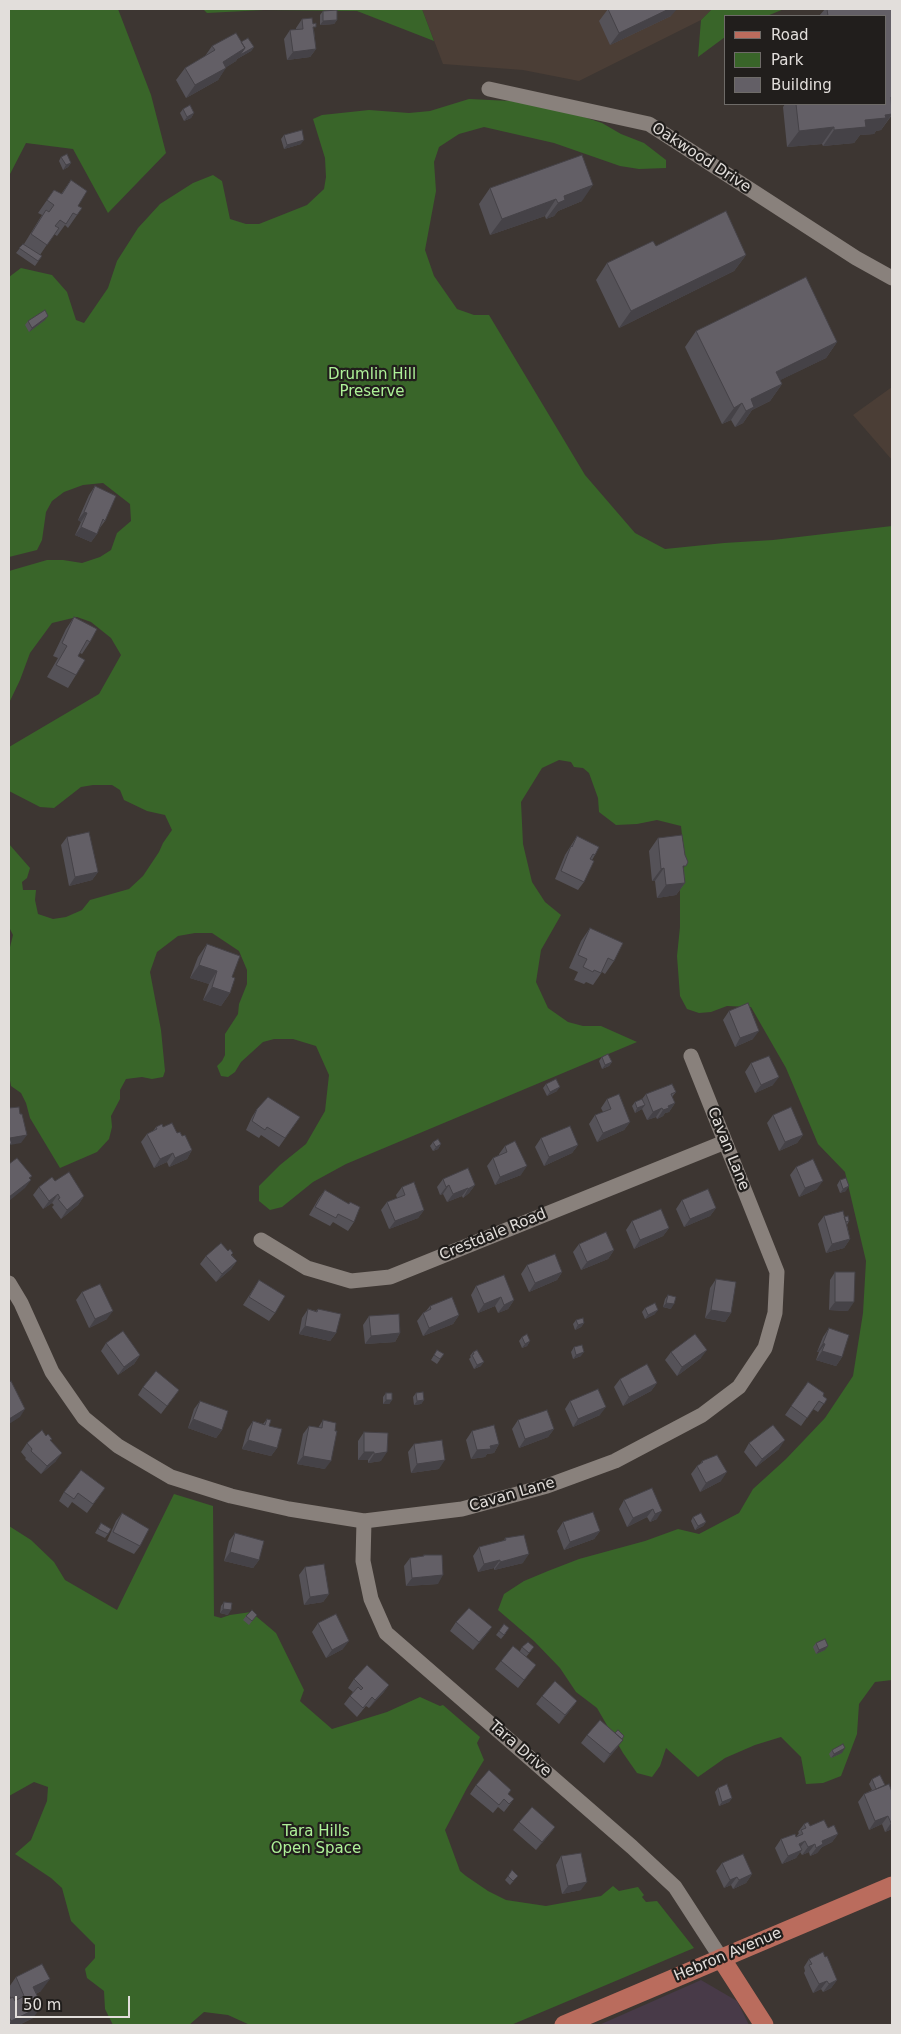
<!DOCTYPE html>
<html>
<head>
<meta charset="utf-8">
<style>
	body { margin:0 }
	#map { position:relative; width:901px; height:2034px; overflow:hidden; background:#3d3632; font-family:"DejaVu Sans",sans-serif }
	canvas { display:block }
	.frame { position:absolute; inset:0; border:10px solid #e2dedb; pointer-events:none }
	.legend { position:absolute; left:724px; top:15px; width:162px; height:90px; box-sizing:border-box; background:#211e1c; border:1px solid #6e6b68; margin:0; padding:6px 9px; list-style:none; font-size:15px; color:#e2dedb }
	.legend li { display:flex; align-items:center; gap:10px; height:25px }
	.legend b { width:25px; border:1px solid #6e6b68 }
	.scale { position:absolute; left:15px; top:1996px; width:115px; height:22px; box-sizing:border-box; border:2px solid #e2dedb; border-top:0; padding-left:6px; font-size:15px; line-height:18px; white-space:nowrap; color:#e2dedb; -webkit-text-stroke:4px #211e1c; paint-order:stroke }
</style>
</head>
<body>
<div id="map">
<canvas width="901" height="2034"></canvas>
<div class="frame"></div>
<ul class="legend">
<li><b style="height:6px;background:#ba6c5d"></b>Road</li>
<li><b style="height:14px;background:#396529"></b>Park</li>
<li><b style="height:14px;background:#635f66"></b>Building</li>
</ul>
<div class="scale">50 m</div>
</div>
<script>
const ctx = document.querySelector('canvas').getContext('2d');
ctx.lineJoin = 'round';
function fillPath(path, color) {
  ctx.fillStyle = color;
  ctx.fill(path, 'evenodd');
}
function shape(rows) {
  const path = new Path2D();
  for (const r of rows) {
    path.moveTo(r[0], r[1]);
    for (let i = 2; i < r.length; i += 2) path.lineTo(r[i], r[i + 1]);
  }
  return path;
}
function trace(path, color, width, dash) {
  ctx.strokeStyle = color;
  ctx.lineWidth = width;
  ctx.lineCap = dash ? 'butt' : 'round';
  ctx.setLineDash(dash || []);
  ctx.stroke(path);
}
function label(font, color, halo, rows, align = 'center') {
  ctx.font = font + ' "DejaVu Sans",sans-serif';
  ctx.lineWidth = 4.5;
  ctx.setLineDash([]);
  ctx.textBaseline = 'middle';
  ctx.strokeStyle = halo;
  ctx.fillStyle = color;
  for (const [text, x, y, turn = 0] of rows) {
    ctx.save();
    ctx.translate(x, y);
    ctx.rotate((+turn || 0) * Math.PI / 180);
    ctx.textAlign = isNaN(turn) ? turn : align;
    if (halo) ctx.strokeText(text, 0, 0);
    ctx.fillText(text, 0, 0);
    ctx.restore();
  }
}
fillPath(shape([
	[701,1980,737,2001,749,2025,599,2025]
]), '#483a48');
fillPath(shape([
	[422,9,712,9,701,20,579,81,523,70,443,64],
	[892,387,892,460,853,415]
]), '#4b3e36');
fillPath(shape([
	[9,9,118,9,151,95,166,153,108,213,73,149,26,143,9,176],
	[203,9,422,9,434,41,357,11,264,10,207,13],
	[712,9,784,9,767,16,725,16,725,37,698,57,701,20],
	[469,99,511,101,566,111,602,123,621,134,644,143,666,160,666,168,639,169,620,166,554,143,484,127,459,134,439,147,434,162,436,191,425,250,434,276,457,309,474,315,489,315,585,475,635,533,665,549,724,543,773,540,892,526,892,1680,875,1682,859,1704,857,1734,841,1776,823,1783,806,1784,801,1757,781,1737,755,1745,725,1758,698,1777,666,1748,660,1766,652,1777,637,1773,623,1753,597,1708,576,1692,560,1668,534,1641,498,1610,504,1594,524,1581,548,1571,579,1559,645,1541,678,1529,699,1534,739,1513,753,1489,786,1459,825,1418,853,1376,863,1313,866,1261,845,1172,818,1144,786,1068,751,1007,727,1006,711,1012,699,1013,687,1009,680,996,677,956,680,927,680,890,685,862,681,826,657,820,637,824,616,825,599,812,598,798,589,773,583,768,574,767,571,762,559,760,542,768,521,802,523,844,532,882,545,902,561,915,541,950,536,982,548,1008,568,1022,583,1026,601,1026,637,1042,346,1164,313,1182,282,1207,270,1210,259,1201,259,1186,280,1165,306,1144,325,1111,329,1075,316,1046,293,1039,274,1039,263,1042,241,1062,235,1072,228,1077,221,1076,217,1066,222,1061,225,1055,225,1034,238,1014,239,1004,247,984,247,970,239,951,212,933,195,933,178,936,157,952,150,972,161,1030,165,1071,163,1077,152,1079,142,1077,126,1079,120,1090,120,1099,111,1116,112,1127,109,1139,97,1152,60,1168,30,1118,26,1103,21,1093,11,1086,9,1075,9,951,13,935,9,927,9,844,30,868,27,878,22,882,23,890,36,890,35,900,38,914,53,919,66,917,82,910,90,900,129,889,143,876,159,852,163,843,172,830,165,815,147,811,124,800,120,790,112,785,93,785,81,787,54,808,40,807,9,791,9,747,99,694,121,655,111,638,91,622,77,617,52,623,30,653,20,680,9,703,9,571,47,560,63,560,82,563,100,557,111,550,117,533,131,521,130,504,103,483,83,485,64,492,52,501,46,512,42,540,37,550,9,557,9,277,21,268,52,275,67,292,76,320,84,323,108,288,117,261,138,228,160,204,193,183,213,175,222,181,230,219,246,224,259,224,307,205,324,189,326,177,325,158,313,119,322,115,369,110,409,113,430,111],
	[174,1494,213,1506,214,1616,221,1618,230,1615,251,1612,276,1633,304,1690,300,1701,302,1703,332,1729,387,1712,420,1697,440,1706,443,1705,480,1737,477,1743,484,1760,467,1788,445,1830,460,1871,466,1876,488,1891,506,1900,546,1906,601,1896,613,1886,619,1891,638,1887,644,1895,642,1897,646,1902,657,1901,694,1948,511,2025,250,2025,228,2015,204,2012,189,2025,113,2025,105,2009,104,1991,87,1978,85,1969,95,1958,95,1945,71,1921,62,1888,51,1878,15,1854,31,1840,47,1801,48,1787,34,1782,9,1796,9,1526,31,1540,54,1562,65,1580,117,1610]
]), '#396529');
trace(shape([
	[489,89,649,124,856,258,892,278],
	[261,1240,307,1268,351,1281,390,1277,725,1142],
	[9,1283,21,1303,52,1372,84,1418,118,1446,171,1477,231,1496,289,1509,364,1521,462,1509,547,1486,615,1461,702,1415,739,1387,765,1348,775,1313,777,1272,691,1056],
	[364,1521,363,1561,371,1599,386,1633,632,1847,675,1887,721,1958]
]), '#89817c', 15);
trace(shape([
	[721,1958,764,2025],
	[564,2025,892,1886]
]), '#ba6c5d', 19);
fillPath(shape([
	[608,9,671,16,610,45,599,21],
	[825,9,892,9,892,115,881,130,876,131,874,134,860,135,854,143,823,146,822,144,787,147,783,107,785,104,885,104,885,16,819,16],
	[323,11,337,20,334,24,320,25,320,15],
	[302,19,314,30,316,49,310,57,287,60,284,39,290,30,296,30,296,28],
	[241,42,254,47,251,51,237,59,236,61,226,67,218,80,186,98,176,80,185,68,205,56,212,46],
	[183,109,194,113,191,118,184,121,180,113],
	[284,135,301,144,284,149,281,139],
	[61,157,71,163,68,167,63,170,59,161],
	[71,180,78,206,82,208,68,228,65,225,57,236,54,234,40,255,42,256,35,266,16,253,23,244,24,244,42,215,38,213,54,190,61,194],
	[490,188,582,201,558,211,554,216,546,219,545,216,490,235,479,204],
	[656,246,746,255,734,271,619,328,596,280,607,263],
	[45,320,29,332,25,325,28,321],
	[696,331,837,342,826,358,780,380,782,384,770,401,752,410,743,423,735,427,731,420,722,424,685,347],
	[95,486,105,521,99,529,97,534,91,542,75,535,81,522,78,520,89,495],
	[74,617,90,642,82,654,80,653,78,656,76,675,68,688,47,677,58,658,53,656,66,629],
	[577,836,595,855,592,860,584,882,578,890,555,879,565,855],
	[67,837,98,872,92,880,69,886,61,845],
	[658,838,684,869,685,883,676,895,657,898,655,881,652,881,649,851],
	[590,928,614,961,605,974,602,972,593,985,586,982,584,984,574,980,578,972,569,968,581,941],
	[207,944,232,977,230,993,221,1006,203,1000,209,984,190,978,198,957],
	[729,1011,753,1039,735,1047,723,1020],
	[602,1057,612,1062,609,1066,602,1069,599,1061],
	[751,1063,773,1085,755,1093,745,1072],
	[546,1084,557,1091,547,1096,543,1088],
	[676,1092,672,1097,675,1103,669,1112,665,1113,663,1116,657,1119,656,1117,647,1120,642,1109,635,1113,632,1106,635,1102,642,1099,646,1094],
	[607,1099,630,1122,624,1130,597,1142,589,1124,595,1115,603,1112,601,1108],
	[257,1109,300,1117,279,1147,261,1135,259,1138,246,1130,252,1117],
	[773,1115,803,1135,797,1143,779,1151,767,1123],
	[156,1127,163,1127,182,1136,192,1150,187,1159,169,1167,167,1162,154,1168,141,1142,147,1134,153,1131],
	[541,1138,578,1145,572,1153,544,1166,535,1147],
	[433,1142,441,1144,438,1149,433,1151,430,1146],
	[505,1146,521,1175,495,1185,487,1166,493,1158,499,1155,499,1154],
	[796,1167,817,1189,799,1197,790,1175],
	[443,1179,475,1185,469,1193,463,1198,462,1196,447,1202,443,1194,440,1195,437,1187],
	[840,1180,846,1191,840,1193,837,1185],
	[55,1181,84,1196,78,1205,61,1219,52,1207,54,1205,52,1203,43,1209,33,1195,39,1187],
	[402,1187,424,1210,418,1218,389,1229,381,1210,387,1202,397,1198,396,1195],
	[325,1190,354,1222,348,1231,333,1222,330,1226,309,1215,319,1198],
	[682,1200,716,1208,710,1216,684,1227,676,1209],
	[824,1216,844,1217,849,1221,847,1225,850,1239,844,1248,826,1253,818,1224],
	[632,1221,669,1228,663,1236,634,1249,626,1230],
	[579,1244,614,1250,608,1259,581,1270,573,1252],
	[232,1255,237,1261,231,1269,216,1282,200,1264,206,1256],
	[527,1265,562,1272,557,1280,529,1292,521,1274],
	[835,1272,848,1311,829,1310,830,1280],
	[716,1279,731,1313,725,1322,705,1318,710,1288],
	[259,1280,275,1313,269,1321,243,1305],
	[476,1286,514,1300,508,1309,498,1313,495,1306,478,1313,471,1295],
	[82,1292,107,1319,89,1328,76,1300],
	[668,1295,671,1309,663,1307,665,1299],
	[430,1306,459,1315,453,1324,423,1336,417,1321,423,1313,426,1311],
	[645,1308,655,1314,645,1319,642,1312],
	[308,1309,316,1311,318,1309,336,1333,330,1341,299,1334,302,1318],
	[369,1316,400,1333,395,1342,365,1344,363,1325],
	[576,1320,584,1323,581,1327,575,1330,573,1324],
	[829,1328,842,1357,836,1366,816,1360,819,1352,817,1352,823,1337],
	[522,1337,530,1341,527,1346,522,1348,519,1341],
	[106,1343,140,1355,134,1364,118,1375,101,1351],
	[574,1347,581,1356,573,1359,571,1352],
	[437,1350,444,1354,437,1364,431,1360],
	[473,1352,481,1366,474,1369,469,1359,471,1357,470,1356],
	[671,1352,701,1358,677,1376,665,1360],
	[620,1379,657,1383,651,1391,623,1406,614,1387],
	[808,1382,823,1396,827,1399,818,1412,813,1409,801,1426,785,1415],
	[143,1387,179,1390,161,1414,138,1395],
	[386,1393,392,1400,389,1404,383,1404,383,1397],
	[416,1393,424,1400,421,1404,414,1405,413,1397],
	[200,1401,222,1430,216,1438,188,1428,194,1409],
	[570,1401,600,1415,573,1427,565,1409],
	[267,1419,277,1448,271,1456,242,1449,247,1430,253,1421,263,1424],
	[323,1420,325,1469,297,1464,303,1434,309,1426,318,1428],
	[518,1420,554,1429,548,1437,519,1448,512,1429],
	[472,1431,499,1444,494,1453,487,1454,485,1457,471,1459,466,1440],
	[364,1432,381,1461,368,1463,368,1460,358,1460,358,1441],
	[46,1436,52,1439,51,1440,56,1461,41,1474,25,1459,26,1458,21,1452,27,1443],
	[749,1443,779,1449,756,1467,744,1452],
	[414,1444,439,1469,411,1473,408,1452],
	[702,1461,721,1481,700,1492,691,1474,697,1466,700,1464],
	[105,1488,87,1513,72,1502,68,1508,59,1501,64,1492],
	[652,1488,657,1519,650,1522,647,1517,627,1527,619,1509,624,1500],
	[122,1513,140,1546,134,1554,107,1541,116,1521],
	[693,1517,706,1522,703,1526,695,1530,691,1521],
	[563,1522,600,1531,594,1539,564,1550,557,1531],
	[101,1523,108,1534,105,1538,95,1533],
	[235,1533,259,1560,253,1568,224,1561,229,1541],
	[505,1538,523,1563,494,1570,494,1568,478,1572,473,1556,479,1547,504,1541],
	[424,1555,438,1584,406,1586,404,1566,410,1558,423,1556],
	[305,1567,329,1594,323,1602,304,1605,299,1575],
	[224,1602,228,1615,220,1613,221,1606],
	[257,1615,249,1625,243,1620,246,1616],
	[456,1622,486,1635,473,1650,450,1631],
	[318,1623,343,1649,326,1658,312,1632],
	[499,1631,506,1633,501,1639,496,1635],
	[816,1643,825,1650,816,1654,813,1647],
	[522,1647,531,1651,526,1657,536,1665,518,1688,495,1669,501,1661,520,1651],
	[354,1679,389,1685,383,1693,369,1708,366,1706,357,1717,344,1704,353,1692,348,1688],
	[542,1696,577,1701,571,1709,559,1724,536,1704],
	[615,1733,624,1736,617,1748,604,1763,581,1743,587,1735],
	[832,1750,842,1753,831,1758,829,1754],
	[872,1779,885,1785,892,1829,885,1832,882,1824,869,1830,858,1802,864,1794,872,1790,869,1784],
	[476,1785,508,1794,514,1799,504,1812,498,1807,493,1813,470,1794],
	[718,1788,732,1798,729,1802,719,1806,715,1792],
	[519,1822,555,1827,549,1835,536,1850,513,1830],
	[804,1824,810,1826,828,1828,838,1834,832,1842,822,1847,817,1853,810,1856,809,1852,802,1855,800,1852,796,1858,782,1864,775,1848,781,1839,796,1837,799,1833,798,1832],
	[561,1856,581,1890,562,1894,556,1865],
	[722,1863,752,1874,746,1883,733,1889,731,1885,724,1888,716,1871],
	[508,1876,518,1876,510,1885,505,1880],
	[809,1959,837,1980,831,1988,823,1992,821,1989,813,1993,804,1973,805,1971,804,1967],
	[16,1977,41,1991,36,1994,33,2018,19,2025,9,2025,9,1999,11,1998,9,1994,9,1987]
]), '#555258');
fillPath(shape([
	[669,9,677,9,671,16,610,45,619,33],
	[337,20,334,24,320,25,323,21],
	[254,47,251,51,237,59,236,61,216,74,226,68,218,80,186,98,195,85,223,62,245,48],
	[316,49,310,57,287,60,293,52],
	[194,113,191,118,184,121,187,117],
	[892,114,881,130,876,131,874,134,860,135,854,143,823,146,834,130,865,120,885,115],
	[834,127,822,144,787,147,799,131],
	[304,140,301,144,284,149,287,145],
	[71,163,68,167,63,170,66,165],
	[593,185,582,201,558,211,554,216,546,219,558,203,564,196],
	[556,199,545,216,490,235,502,219],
	[746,255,734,271,619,328,631,311],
	[48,316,45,320,29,332,32,328],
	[837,342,826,358,764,388,776,372],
	[782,384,770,401,752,410,743,423,735,427,746,411,751,399],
	[742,403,731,420,722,424,734,408],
	[84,512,87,513,81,522,78,520],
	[81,527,97,534,91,542,75,535],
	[664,868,655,881,652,881,661,869],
	[98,872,92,880,69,886,75,877],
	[685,883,676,895,657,898,666,885],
	[199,965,217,971,209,984,190,978],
	[212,987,230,993,221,1006,203,1000],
	[759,1031,753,1039,735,1047,740,1038],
	[612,1062,609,1066,602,1069,605,1065],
	[779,1077,773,1085,755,1093,761,1085],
	[560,1087,557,1091,547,1096,550,1092],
	[675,1103,669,1112,665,1113,663,1116,657,1119,663,1110,668,1106],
	[645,1105,642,1109,635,1113,637,1108],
	[662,1108,656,1117,647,1120,653,1112],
	[630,1122,624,1130,597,1142,603,1133],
	[27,1135,21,1143,10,1145,9,1148,9,1140,10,1138],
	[803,1135,797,1143,779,1151,785,1142],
	[441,1144,438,1149,433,1151,436,1147],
	[578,1145,572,1153,544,1166,549,1157],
	[192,1150,187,1159,169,1167,175,1158],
	[173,1153,167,1162,154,1168,160,1159],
	[527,1166,521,1175,495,1185,500,1177],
	[32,1176,27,1183,31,1180,25,1188,9,1201,9,1197],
	[823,1181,817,1189,799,1197,805,1188],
	[449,1185,443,1194,440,1195,446,1187],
	[475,1185,469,1193,463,1198,468,1189],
	[849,1186,846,1191,840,1193,843,1189],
	[468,1188,462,1196,447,1202,453,1194],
	[58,1194,52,1203,43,1209,49,1201],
	[84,1196,78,1205,61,1219,67,1210],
	[716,1208,710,1216,684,1227,690,1219],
	[424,1210,418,1218,389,1229,395,1221],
	[669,1228,663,1236,634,1249,640,1240],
	[850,1239,844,1248,826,1253,832,1244],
	[614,1250,608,1259,581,1270,587,1262],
	[237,1261,231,1269,216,1282,222,1274],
	[562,1272,557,1280,529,1292,535,1283],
	[501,1297,495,1306,478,1313,484,1304],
	[514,1300,508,1309,498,1313,504,1305],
	[835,1302,854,1302,848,1311,829,1310],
	[666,1303,674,1304,671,1309,663,1307],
	[658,1310,655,1314,645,1319,648,1315],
	[711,1310,731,1313,725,1322,705,1318],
	[113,1311,107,1319,89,1328,95,1319],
	[459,1315,453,1324,423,1336,429,1328],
	[584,1323,581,1327,575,1330,578,1325],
	[305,1326,336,1333,330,1341,299,1334],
	[400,1333,395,1342,365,1344,371,1336],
	[530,1341,527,1346,522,1348,525,1344],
	[823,1343,825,1344,819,1352,817,1352],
	[707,1350,701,1358,677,1376,682,1367],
	[822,1351,842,1357,836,1366,816,1360],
	[584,1352,581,1356,573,1359,576,1355],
	[140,1355,134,1364,118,1375,124,1367],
	[484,1362,481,1366,474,1369,477,1365],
	[657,1383,651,1391,623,1406,629,1397],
	[386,1400,392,1400,389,1404,383,1404],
	[424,1400,421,1404,414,1405,417,1401],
	[606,1407,600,1415,573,1427,578,1419],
	[25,1409,20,1417,9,1424,9,1419],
	[193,1419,222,1430,216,1438,188,1428],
	[554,1429,548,1437,519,1448,525,1439],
	[248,1440,277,1448,271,1456,242,1449],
	[785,1440,779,1449,756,1467,762,1459],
	[499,1444,494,1453,487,1454,485,1457,471,1459,477,1450],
	[364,1452,374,1452,368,1460,358,1460],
	[387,1452,381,1461,368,1463,374,1454],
	[62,1453,56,1461,41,1474,47,1466],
	[303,1456,331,1461,325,1469,297,1464],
	[445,1460,439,1469,411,1473,417,1464],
	[727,1472,721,1481,700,1492,706,1483],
	[653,1509,647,1517,627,1527,633,1518],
	[662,1511,657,1519,650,1522,655,1514],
	[706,1522,703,1526,695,1530,698,1526],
	[600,1531,594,1539,564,1550,570,1542],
	[230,1552,259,1560,253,1568,224,1561],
	[529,1554,523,1563,494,1570,500,1562],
	[500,1560,494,1568,478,1572,484,1564],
	[443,1575,438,1584,406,1586,412,1578],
	[329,1594,323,1602,304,1605,310,1597],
	[223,1609,231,1610,228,1615,220,1613],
	[492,1627,486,1635,473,1650,479,1642],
	[349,1641,343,1649,326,1658,332,1650],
	[828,1646,825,1650,816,1654,819,1650],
	[389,1685,383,1693,369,1708,375,1700],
	[577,1701,571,1709,559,1724,565,1715],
	[623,1740,617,1748,604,1763,610,1754],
	[845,1748,842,1753,831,1758,834,1754],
	[732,1798,729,1802,719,1806,722,1802],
	[888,1816,882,1824,869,1830,875,1821],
	[891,1823,892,1823,892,1829,885,1832],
	[555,1827,549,1835,536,1850,542,1842],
	[838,1834,832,1842,822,1847,817,1853,810,1856,822,1841],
	[805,1841,799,1849,799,1844],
	[815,1844,809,1852,802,1855,808,1847],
	[802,1850,796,1858,782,1864,788,1856],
	[752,1874,746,1883,733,1889,739,1880],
	[737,1877,731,1885,724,1888,730,1880],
	[587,1882,581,1890,562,1894,568,1886],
	[50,1979,41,1991,24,2000,33,1987],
	[837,1980,831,1988,823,1992,829,1984],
	[827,1981,821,1989,813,1993,819,1984],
	[42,2006,33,2018,19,2025,9,2025,11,2021]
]), '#454247');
const building = shape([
	[608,9,669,9,619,33,608,9],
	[827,9,892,9,892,97,891,97,892,114,885,115,886,118,865,120,866,127,834,130,834,127,799,131,796,104,885,104,885,16,828,16,827,9],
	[337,10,337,20,323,21,323,11,337,10],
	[312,18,313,24,316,23,316,27,313,27,316,49,293,52,290,30,303,29,302,19,312,18],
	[236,33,245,48,223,62,226,68,195,85,185,68,215,50,212,46,236,33],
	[248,38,254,47,240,55,245,48,241,42,248,38],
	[190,105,194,113,187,117,183,109,190,105],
	[302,130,304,140,287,145,284,135,302,130],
	[67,154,71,163,66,165,61,157,67,154],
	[582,155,593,185,564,196,565,200,558,203,556,199,502,219,490,188,582,155],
	[71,180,87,191,78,206,82,208,77,215,73,213,66,224,60,220,55,226,59,228,47,245,31,234,46,210,49,212,54,205,47,200,54,190,62,194,71,180],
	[726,211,746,255,631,311,607,263,653,241,656,246,726,211],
	[23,244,42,256,38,261,19,248,23,244],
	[806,277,837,342,776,372,782,384,751,399,754,407,746,411,742,403,734,408,696,331,806,277],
	[45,310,48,316,32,328,28,321,45,310],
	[95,486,116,496,105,521,103,519,97,534,81,527,87,513,84,512,95,486],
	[74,617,97,629,90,642,87,640,78,656,85,660,76,675,56,665,67,646,62,643,74,617],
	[89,832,98,872,75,877,67,837,89,832],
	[682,835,685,855,688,862,686,866,683,866,685,883,666,885,664,868,661,869,658,838,682,835],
	[577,836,599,847,595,855,593,854,590,859,594,861,584,882,561,871,571,846,572,847,577,836],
	[590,928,623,943,614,961,608,958,601,973,594,970,593,972,583,967,587,959,578,955,590,928],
	[207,944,240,956,232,977,235,978,230,993,212,987,217,971,199,965,207,944],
	[748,1003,759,1031,740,1038,729,1011,748,1003],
	[608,1054,612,1062,605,1065,602,1057,608,1054],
	[769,1056,779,1077,761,1085,751,1063,769,1056],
	[556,1079,560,1087,550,1092,546,1084,556,1079],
	[672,1084,676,1092,671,1094,675,1103,668,1106,669,1108,663,1110,662,1108,653,1112,646,1094,672,1084],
	[619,1094,630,1122,603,1133,595,1115,611,1109,607,1099,619,1094],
	[268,1097,300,1117,285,1138,267,1127,265,1130,252,1121,257,1109,268,1097],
	[642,1099,645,1105,637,1108,635,1102,642,1099],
	[19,1107,20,1114,22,1114,27,1135,10,1138,12,1144,9,1144,9,1108,19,1107],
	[791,1107,803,1135,785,1142,773,1115,791,1107],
	[172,1123,177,1133,180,1132,182,1136,185,1135,192,1150,175,1158,173,1153,160,1159,147,1134,157,1129,156,1127,162,1124,163,1127,172,1123],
	[570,1126,578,1145,549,1157,541,1138,570,1126],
	[438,1139,441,1144,436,1147,433,1142,438,1139],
	[515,1141,527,1166,500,1177,493,1158,507,1152,505,1146,515,1141],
	[17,1158,32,1176,29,1178,31,1180,9,1197,9,1164,17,1158],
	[813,1159,823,1181,805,1188,796,1167,813,1159],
	[468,1168,475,1185,468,1189,468,1188,453,1194,449,1185,446,1187,443,1179,468,1168],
	[69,1172,84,1196,67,1210,58,1199,60,1198,58,1194,49,1201,39,1187,52,1177,55,1181,69,1172],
	[846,1178,849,1186,843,1189,840,1180,846,1178],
	[414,1182,424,1210,395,1221,387,1202,405,1195,402,1187,414,1182],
	[708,1189,716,1208,690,1219,682,1200,708,1189],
	[325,1190,349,1204,350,1202,360,1207,354,1222,338,1214,336,1218,315,1207,325,1190],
	[661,1209,669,1228,640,1240,632,1221,661,1209],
	[843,1211,850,1239,832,1244,824,1216,843,1211],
	[848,1216,849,1221,846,1222,844,1217,848,1216],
	[606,1232,614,1250,587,1262,579,1244,606,1232],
	[221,1243,228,1251,230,1249,233,1253,231,1255,237,1261,222,1274,206,1256,221,1243],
	[555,1254,562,1272,535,1283,527,1265,555,1254],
	[835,1272,855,1272,854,1302,835,1302,835,1272],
	[504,1275,514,1300,504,1305,501,1297,484,1304,476,1286,504,1275],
	[716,1279,736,1282,731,1313,711,1310,716,1279],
	[259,1280,285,1296,275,1313,249,1297,259,1280],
	[100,1284,113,1311,95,1319,82,1292,100,1284],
	[668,1295,676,1297,674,1304,666,1303,668,1295],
	[452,1297,459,1315,429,1328,423,1313,431,1309,430,1306,452,1297],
	[655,1303,658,1310,648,1315,645,1308,655,1303],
	[308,1309,317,1312,318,1309,341,1314,336,1333,305,1326,308,1309],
	[399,1314,400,1333,371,1336,369,1316,399,1314],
	[583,1318,584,1323,578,1325,576,1320,583,1318],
	[829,1328,849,1335,842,1357,822,1351,825,1344,823,1343,829,1328],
	[123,1331,140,1355,124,1367,106,1343,123,1331],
	[527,1334,530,1341,525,1344,522,1337,527,1334],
	[695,1334,707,1350,682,1367,671,1352,695,1334],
	[582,1345,584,1352,576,1355,574,1347,582,1345],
	[437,1350,444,1354,440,1359,434,1355,437,1350],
	[477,1350,484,1362,477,1365,472,1355,474,1354,473,1352,477,1350],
	[647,1364,657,1383,629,1397,620,1379,647,1364],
	[156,1371,179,1390,167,1406,143,1387,156,1371],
	[11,1381,25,1409,9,1419,9,1383,11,1381],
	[808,1382,824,1393,823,1396,827,1399,824,1404,819,1401,807,1418,791,1406,808,1382],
	[598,1389,606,1407,578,1419,570,1401,598,1389],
	[423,1392,424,1400,417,1401,416,1393,423,1392],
	[386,1393,392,1393,392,1400,386,1400,386,1393],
	[200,1401,228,1411,222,1430,193,1419,200,1401],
	[547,1410,554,1429,525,1439,518,1420,547,1410],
	[267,1419,271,1420,269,1426,282,1429,277,1448,248,1440,253,1421,265,1425,267,1419],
	[323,1420,336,1423,335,1431,337,1431,331,1461,303,1456,309,1426,322,1428,323,1420],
	[494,1425,499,1444,490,1446,491,1449,477,1450,472,1431,494,1425],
	[773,1425,785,1440,762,1459,749,1443,773,1425],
	[42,1430,46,1436,48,1434,52,1439,50,1440,62,1453,47,1466,31,1451,32,1449,27,1443,42,1430],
	[364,1432,388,1433,387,1452,374,1454,374,1452,364,1452,364,1432],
	[442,1440,445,1460,417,1464,414,1444,442,1440],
	[717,1455,727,1472,706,1483,697,1466,703,1462,702,1461,717,1455],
	[81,1470,105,1488,93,1504,78,1493,74,1499,64,1492,81,1470],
	[652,1488,662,1511,655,1514,653,1509,633,1518,624,1500,652,1488],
	[593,1512,600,1531,570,1542,563,1522,593,1512],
	[122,1513,149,1529,140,1546,113,1532,122,1513],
	[701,1513,706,1522,698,1526,693,1517,701,1513],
	[101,1523,111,1529,108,1534,98,1529,101,1523],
	[235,1533,264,1541,259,1560,230,1552,235,1533],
	[524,1535,529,1554,500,1562,500,1560,484,1564,479,1547,506,1540,505,1538,524,1535],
	[424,1555,442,1555,443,1575,412,1578,410,1558,424,1556,424,1555],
	[324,1564,329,1594,310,1597,305,1567,324,1564],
	[224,1602,232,1603,231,1610,223,1609,224,1602],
	[469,1608,492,1627,479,1642,456,1622,469,1608],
	[252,1610,257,1615,252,1621,246,1616,252,1610],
	[336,1614,349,1641,332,1650,318,1623,336,1614],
	[504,1624,509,1628,504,1635,499,1631,504,1624],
	[825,1639,828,1646,819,1650,816,1643,825,1639],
	[528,1642,534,1647,529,1653,522,1647,528,1642],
	[513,1646,536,1665,524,1680,501,1661,513,1646],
	[367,1665,389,1685,375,1700,372,1697,363,1708,350,1696,358,1687,361,1690,363,1688,354,1679,367,1665],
	[555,1681,577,1701,565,1715,542,1696,555,1681],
	[600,1720,623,1740,610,1754,587,1735,600,1720],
	[618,1730,624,1736,622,1739,615,1733,618,1730],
	[843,1744,845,1748,834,1754,832,1750,843,1744],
	[489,1770,511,1790,508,1794,514,1799,509,1804,504,1799,499,1805,476,1785,489,1770],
	[880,1775,885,1785,876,1789,872,1779,880,1775],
	[727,1784,732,1798,722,1802,718,1788,727,1784],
	[889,1784,892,1792,892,1823,891,1823,888,1816,875,1821,864,1794,889,1784],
	[532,1807,555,1827,542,1842,519,1822,532,1807],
	[824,1820,828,1828,834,1825,838,1834,822,1841,823,1844,816,1848,815,1844,808,1847,805,1841,799,1844,802,1850,788,1856,781,1839,795,1834,796,1837,803,1834,801,1830,806,1828,804,1824,808,1822,810,1826,824,1820],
	[581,1853,587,1882,568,1886,561,1856,581,1853],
	[743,1854,752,1874,739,1880,737,1877,730,1880,722,1863,743,1854],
	[512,1870,518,1876,513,1881,508,1876,512,1870],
	[823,1952,825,1957,827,1956,837,1980,829,1984,827,1981,819,1984,809,1965,812,1964,809,1959,823,1952],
	[42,1964,50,1979,33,1987,42,2006,11,2021,9,2017,9,1999,13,1997,15,2001,24,1996,16,1977,42,1964]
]);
fillPath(building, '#635f66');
trace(building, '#454247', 1);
label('15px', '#e2dedb', '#211e1c', [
	["Oakwood Drive",701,158,33],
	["Cavan Lane",728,1149,68],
	["Crestdale Road",493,1235,-22],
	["Cavan Lane",512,1495,-16],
	["Tara Drive",520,1749,41],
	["Hebron Avenue",728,1955,-23]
]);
label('15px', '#aef198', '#211e1c', [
	["Drumlin Hill",372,375],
	["Preserve",372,392],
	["Tara Hills",316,1832],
	["Open Space",316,1849]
]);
</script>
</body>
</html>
